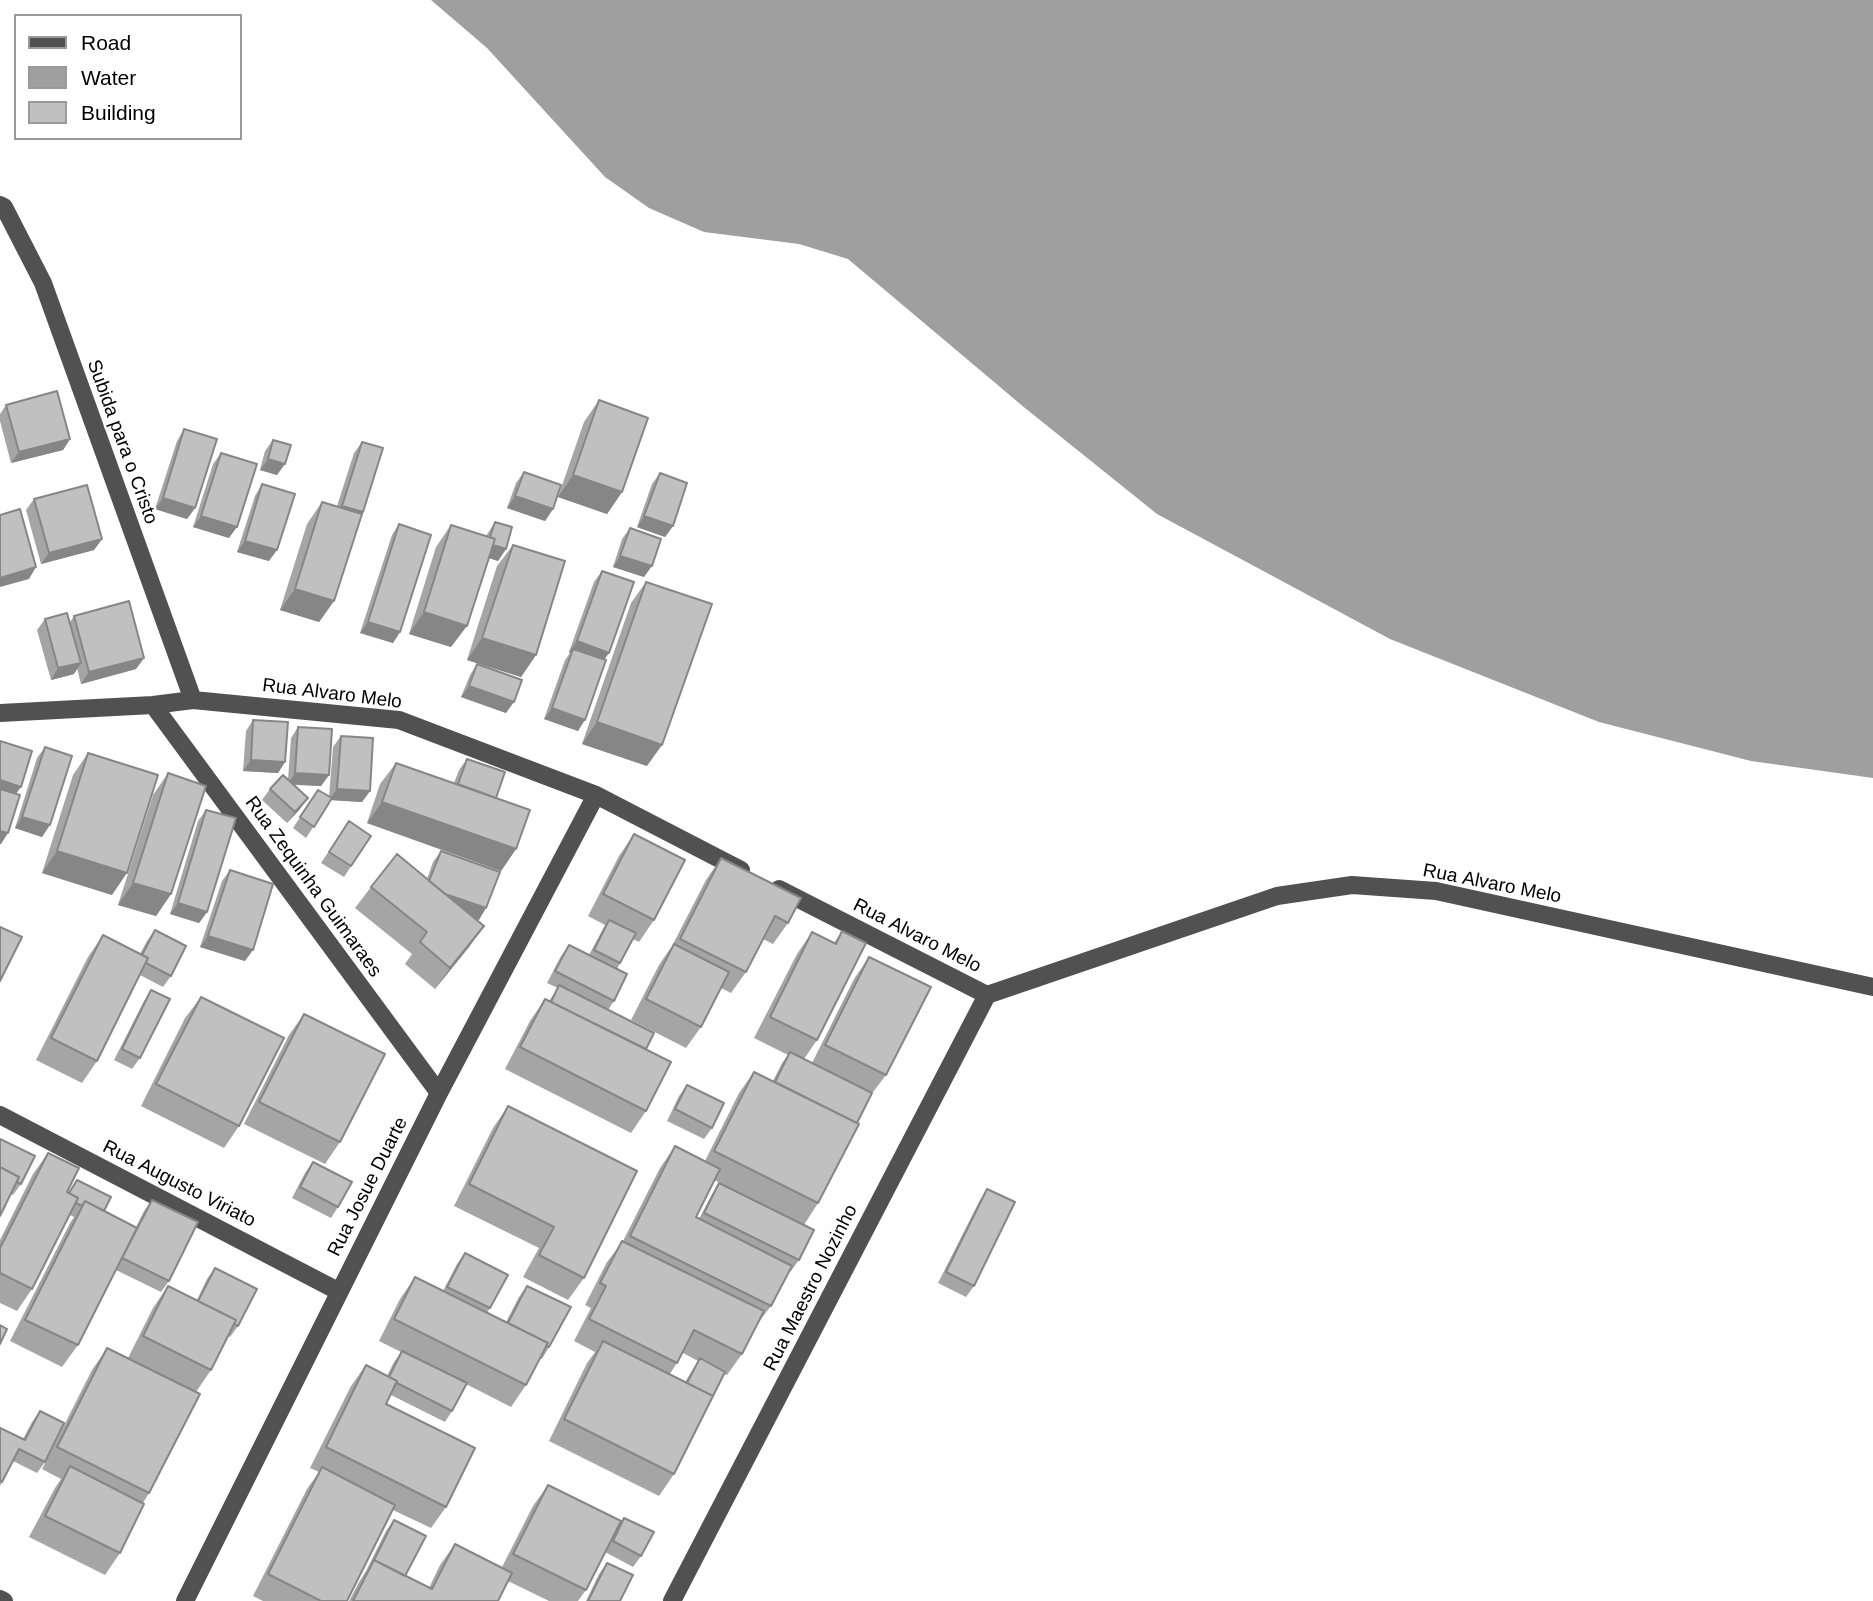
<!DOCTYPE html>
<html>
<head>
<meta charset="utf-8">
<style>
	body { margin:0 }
	#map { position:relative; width:1873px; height:1601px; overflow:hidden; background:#fff; font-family:Helvetica,sans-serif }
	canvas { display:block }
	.legend { position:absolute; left:14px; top:14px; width:228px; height:126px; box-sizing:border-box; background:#fff; border:2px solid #999; margin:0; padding:9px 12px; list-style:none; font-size:21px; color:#000 }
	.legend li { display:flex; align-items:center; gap:14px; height:35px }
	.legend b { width:35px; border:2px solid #999 }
</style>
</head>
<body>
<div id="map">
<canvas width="1873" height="1601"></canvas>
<ul class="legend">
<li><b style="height:9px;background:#515151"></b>Road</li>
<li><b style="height:19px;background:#9f9f9f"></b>Water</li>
<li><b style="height:19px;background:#c0c0c0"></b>Building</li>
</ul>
</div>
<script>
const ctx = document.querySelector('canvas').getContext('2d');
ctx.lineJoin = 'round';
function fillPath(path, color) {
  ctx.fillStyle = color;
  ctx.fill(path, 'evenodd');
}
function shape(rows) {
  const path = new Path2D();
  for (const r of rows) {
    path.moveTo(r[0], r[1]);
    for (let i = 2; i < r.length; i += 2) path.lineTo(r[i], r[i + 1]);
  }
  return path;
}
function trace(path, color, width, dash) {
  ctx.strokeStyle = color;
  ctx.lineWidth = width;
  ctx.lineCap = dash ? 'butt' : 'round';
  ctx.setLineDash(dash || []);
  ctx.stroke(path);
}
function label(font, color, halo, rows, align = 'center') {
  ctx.font = font + ' Helvetica,sans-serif';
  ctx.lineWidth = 5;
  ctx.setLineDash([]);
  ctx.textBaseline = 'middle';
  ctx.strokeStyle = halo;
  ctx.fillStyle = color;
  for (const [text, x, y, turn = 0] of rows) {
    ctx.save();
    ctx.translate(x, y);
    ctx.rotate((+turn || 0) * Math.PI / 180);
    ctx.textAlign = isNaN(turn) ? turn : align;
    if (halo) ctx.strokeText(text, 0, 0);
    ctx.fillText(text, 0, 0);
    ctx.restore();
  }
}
fillPath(shape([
	[431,0,1873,0,1873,778,1751,761,1599,722,1390,639,1157,514,1025,408,848,259,799,244,704,232,649,208,605,177,487,48]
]), '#9f9f9f');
trace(shape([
	[0,205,4,207,43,283,193,700],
	[153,705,439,1093],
	[0,713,153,705,193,700,399,720,596,795,741,870],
	[779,889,987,995,1277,896,1352,885,1436,891,1873,987],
	[0,1115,338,1291],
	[0,1599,4,1601],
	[185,1601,439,1093,596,795],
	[672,1601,987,995]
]), '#515151', 18);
fillPath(shape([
	[599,400,622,492,607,514,558,497,584,422],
	[6,405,70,439,63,450,11,463,0,421,0,414],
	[184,429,195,508,187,519,155,509,177,441],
	[273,440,277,475,260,470,265,451],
	[362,442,363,512,334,601,319,622,280,610,307,524,322,502,337,506,354,453],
	[221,453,229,538,193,527,213,464],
	[524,472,553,509,545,521,507,508,516,483],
	[660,473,673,526,665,537,637,527,652,484],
	[262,484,269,561,237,552,255,496],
	[34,499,102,539,94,550,41,564,26,510],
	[495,522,506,549,498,561,489,558,451,647,409,634,436,547,451,525,486,536],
	[399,524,400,632,393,643,360,633,392,535],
	[630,528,644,577,613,567,622,539],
	[513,545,536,655,521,677,467,660,497,566],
	[602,571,604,660,578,731,544,719,565,660,570,653,569,652,594,582],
	[646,582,647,766,582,744,631,603],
	[74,616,144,658,136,669,81,684,77,668,74,674,51,680,37,630,45,619,70,622],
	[477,664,506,713,461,697,470,675],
	[253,720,285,762,278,773,243,771,246,731],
	[298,727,329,775,321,786,294,785,300,809,287,823,262,800,270,789,288,779,291,738],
	[341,736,370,791,362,802,331,800,306,838,293,828,318,790,329,797,333,747],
	[45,747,42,837,15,828,37,758],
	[88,753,112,895,42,873,73,775],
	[467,759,496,798,516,849,501,871,367,823,380,784,396,763,454,783,459,770],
	[168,773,171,894,156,916,118,905,153,795],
	[206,810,207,912,199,923,170,914,198,821],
	[349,821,371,836,344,877,321,863],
	[634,834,654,920,639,942,633,939,617,969,614,1001,608,1010,646,1049,646,1111,631,1133,505,1069,530,1021,545,999,549,1001,558,988,547,983,561,956,569,945,589,955,605,925,588,916,619,856],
	[441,851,479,920,475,918,469,947,435,989,405,964,412,954,355,908,371,887,427,879,433,862],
	[721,858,788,923,773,944,763,939,746,972,731,993,721,988,701,1027,686,1048,631,1020,659,965,672,946,706,880],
	[230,870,245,961,200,947,222,881],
	[155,930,171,976,163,987,140,975,97,1061,82,1083,36,1060,88,957,103,935,140,954,147,941],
	[842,931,817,1040,804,1059,812,1063,854,979,869,957,886,1075,870,1096,818,1203,804,1225,799,1260,791,1271,789,1271,771,1306,755,1327,742,1354,727,1375,724,1374,674,1474,659,1496,549,1441,587,1363,595,1352,574,1341,591,1308,585,1305,607,1262,623,1241,660,1168,675,1146,705,1161,739,1093,754,1072,773,1081,782,1063,788,1055,754,1038,797,954,812,932,834,943],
	[714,1180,763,1204,719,1183,712,1194,699,1219,696,1217],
	[683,1353,698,1361,685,1382,670,1374],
	[151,990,140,1058,132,1069,114,1060,144,1001],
	[201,997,239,1126,224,1148,141,1106,185,1018],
	[304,1014,340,1142,325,1164,244,1124,289,1035],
	[687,1085,712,1128,704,1139,667,1121,679,1096],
	[508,1106,584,1278,568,1300,523,1277,539,1248,454,1206,493,1128],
	[0,1139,21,1184,13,1195,11,1194],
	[48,1153,67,1192,68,1193,77,1180,104,1211,136,1227,144,1211,152,1200,169,1281,161,1292,116,1270,78,1345,62,1367,10,1341,70,1223,74,1217,70,1215,32,1289,17,1311,0,1303,0,1240,33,1174],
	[313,1162,338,1207,331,1218,292,1198,305,1173],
	[987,1189,974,1286,966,1297,938,1283,980,1200],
	[465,1253,490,1308,487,1313,506,1322,519,1297,527,1286,549,1347,542,1359,540,1358,526,1385,511,1407,466,1384,452,1411,445,1422,391,1395,386,1404,446,1507,431,1528,393,1510,347,1601,263,1601,253,1596,307,1489,319,1472,310,1468,351,1386,366,1365,387,1376,394,1362,401,1352,379,1341,400,1299,415,1277,443,1291,457,1264],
	[215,1268,238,1326,230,1337,228,1336,211,1370,196,1392,128,1358,153,1308,168,1286,197,1300,207,1279],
	[107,1348,149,1493,143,1503,120,1553,105,1575,29,1537,55,1488,61,1479,42,1469,92,1370],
	[40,1411,45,1462,37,1473,13,1461,0,1486,0,1428,23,1439,32,1422],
	[548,1485,619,1525,624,1518,641,1556,633,1567,605,1552,586,1590,578,1601,549,1601,508,1581,498,1601,349,1601,359,1582,366,1571,386,1531,394,1520,405,1576,429,1588,440,1565,455,1544,502,1567,533,1506],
	[607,1563,620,1601,586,1601,599,1574]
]), '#a5a5a5');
fillPath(shape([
	[70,439,63,450,11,463,19,452],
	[268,459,285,464,277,475,260,470],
	[573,475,622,492,607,514,558,497],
	[515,496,553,509,545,521,507,508],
	[163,498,195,508,187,519,155,509],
	[342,506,363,512,356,523,334,517],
	[201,516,237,527,229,538,193,527],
	[644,516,673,526,665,537,637,527],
	[102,539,94,550,41,564,49,553],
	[245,541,277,550,269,561,237,552],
	[488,544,506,549,498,561,480,555],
	[620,556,652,566,644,577,613,567],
	[36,567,29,579,0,587,0,578],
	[295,589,334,601,319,622,280,610],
	[424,612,467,626,451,647,409,634],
	[368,622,400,632,393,643,360,633],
	[482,638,536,655,521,677,467,660],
	[577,641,609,653,601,664,573,649,570,653,569,652],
	[144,658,136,669,81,684,89,672],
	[81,663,74,674,51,680,58,668],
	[469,686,514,702,506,713,461,697],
	[552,708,585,720,578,731,544,719],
	[597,722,662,745,647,766,582,744],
	[251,760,285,762,278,773,243,771],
	[295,773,329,775,321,786,288,784],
	[0,780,21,787,13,798,0,794],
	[337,789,370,791,362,802,329,800],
	[308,798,300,809,287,823,295,812],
	[382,802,516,849,501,871,367,823],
	[22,817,50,825,42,837,15,828],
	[0,831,8,833,1,844,0,844],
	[57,851,127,873,112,895,42,873],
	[133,883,171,894,156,916,118,905],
	[427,887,486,908,479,920,419,898],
	[178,903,207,912,199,923,170,914],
	[484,926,469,947,435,989,450,968],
	[208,936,253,950,245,961,200,947]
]), '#868686');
const building = shape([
	[57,391,70,439,19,452,6,405,57,391],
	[599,400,648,418,622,492,573,475,599,400],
	[184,429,217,439,195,508,163,498,184,429],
	[273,440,291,445,285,464,268,459,273,440],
	[362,442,383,448,363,512,342,506,362,442],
	[221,453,257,464,237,527,201,516,221,453],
	[524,472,561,485,553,509,515,496,524,472],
	[660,473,687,483,673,526,644,516,660,473],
	[262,484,295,494,277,550,245,541,262,484],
	[87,485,102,539,49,553,34,499,87,485],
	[322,502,362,514,334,601,295,589,322,502],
	[20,509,36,567,0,578,0,515,20,509],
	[495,522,512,527,506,549,493,545,495,539,490,537,495,522],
	[399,524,431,535,400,632,368,622,399,524],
	[451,525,495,539,467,626,424,612,451,525],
	[630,528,661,539,652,566,620,556,630,528],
	[513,545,565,561,536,655,482,638,513,545],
	[602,571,634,582,609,653,577,641,602,571],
	[646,582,712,604,662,745,597,722,646,582],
	[129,601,144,658,89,672,74,616,129,601],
	[67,613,81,663,58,668,45,619,67,613],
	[573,649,606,660,585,720,552,708,573,649],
	[477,664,522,680,514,702,469,686,477,664],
	[253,720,288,722,285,762,251,760,253,720],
	[298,727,332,729,329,775,295,773,298,727],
	[341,736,373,738,370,791,337,789,341,736],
	[0,741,32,751,21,787,0,780,0,741],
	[45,747,72,756,50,825,22,817,45,747],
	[88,753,158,775,127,873,57,851,88,753],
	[467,759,505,772,496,798,458,784,467,759],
	[396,763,530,810,516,849,382,802,396,763],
	[168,773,206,786,171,894,133,883,168,773],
	[283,775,308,798,295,812,270,789,283,775],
	[0,789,20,795,8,833,0,831,0,789],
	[318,790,332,798,314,827,300,817,318,790],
	[206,810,236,818,207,912,178,903,206,810],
	[349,821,371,836,351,866,329,852,349,821],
	[634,834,685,860,654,920,603,894,634,834],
	[441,851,500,872,486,908,445,894,429,881,441,851],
	[397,854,484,926,450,968,420,942,427,932,371,887,397,854],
	[721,858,801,898,788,923,775,916,746,972,680,939,721,858],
	[230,870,273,884,253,950,208,936,230,870],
	[609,920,636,933,620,963,594,950,609,920],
	[0,927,22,937,0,981,0,927],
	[155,930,186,946,171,976,146,963,148,958,142,955,155,930],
	[842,931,866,943,817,1040,770,1017,812,932,836,944,842,931],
	[103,935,148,958,97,1061,51,1038,103,935],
	[674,944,729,972,701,1027,646,999,674,944],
	[569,945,627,974,614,1001,555,971,569,945],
	[869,957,931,987,886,1075,825,1045,869,957],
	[559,985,654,1033,646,1049,551,1002,559,985],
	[151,990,170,999,140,1058,122,1049,151,990],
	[201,997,284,1038,239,1126,156,1084,201,997],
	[545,999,671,1062,646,1111,520,1047,545,999],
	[304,1014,385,1054,340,1142,259,1102,304,1014],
	[790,1052,872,1093,857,1123,775,1082,790,1052],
	[754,1072,859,1124,818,1203,714,1151,754,1072],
	[687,1085,724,1103,712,1128,675,1109,687,1085],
	[508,1106,637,1171,584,1278,539,1255,554,1227,469,1184,508,1106],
	[0,1139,35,1156,21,1184,17,1182,19,1177,0,1167,0,1139],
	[675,1146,720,1169,696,1217,792,1266,771,1306,630,1236,675,1146],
	[48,1153,79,1168,67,1192,78,1198,32,1289,0,1273,0,1248,48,1153],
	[313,1162,352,1182,338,1207,300,1187,313,1162],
	[0,1167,19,1177,0,1216,0,1167],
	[77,1180,111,1197,104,1211,85,1201,82,1206,76,1203,78,1198,69,1193,77,1180],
	[719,1183,814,1230,799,1260,704,1213,719,1183],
	[987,1189,1015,1202,974,1286,946,1272,987,1189],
	[152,1200,198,1222,169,1281,122,1258,152,1200],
	[85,1201,137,1228,78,1345,25,1320,85,1201],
	[622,1241,764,1311,742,1354,694,1330,677,1363,589,1319,606,1286,600,1283,622,1241],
	[465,1253,508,1275,490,1308,447,1287,465,1253],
	[215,1268,257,1289,238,1326,234,1324,236,1320,198,1301,215,1268],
	[415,1277,548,1343,526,1385,394,1319,415,1277],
	[168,1286,236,1320,211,1370,143,1336,168,1286],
	[527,1286,571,1307,549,1347,546,1346,548,1343,508,1323,527,1286],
	[0,1325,7,1329,0,1344,0,1325],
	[603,1341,713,1396,674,1474,564,1419,603,1341],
	[107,1348,200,1394,149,1493,57,1447,107,1348],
	[402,1351,467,1383,452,1411,397,1383,397,1381,389,1377,402,1351],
	[700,1358,725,1372,713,1396,687,1383,700,1358],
	[366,1365,397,1381,386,1404,475,1448,446,1507,326,1447,366,1365],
	[40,1411,64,1423,45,1462,19,1449,2,1482,0,1481,0,1428,25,1440,40,1411],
	[70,1466,144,1504,120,1553,45,1516,70,1466],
	[322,1467,395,1505,347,1601,321,1601,268,1574,322,1467],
	[548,1485,621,1521,586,1590,513,1554,548,1485],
	[624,1518,654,1532,641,1556,613,1541,624,1518],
	[394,1520,426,1536,405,1576,374,1560,394,1520],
	[455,1544,512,1573,498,1601,353,1601,374,1560,432,1589,455,1544],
	[607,1563,633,1575,620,1601,588,1601,607,1563]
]);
fillPath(building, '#c0c0c0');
trace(building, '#868686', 2);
label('19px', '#000', '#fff', [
	["Subida para o Cristo",122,442,70],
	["Rua Alvaro Melo",332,694,7],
	["Rua Alvaro Melo",1492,884,11],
	["Rua Zequinha Guimaraes",313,887,54],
	["Rua Alvaro Melo",917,936,27],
	["Rua Augusto Viriato",179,1184,27],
	["Rua Josue Duarte",368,1187,-63],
	["Rua Maestro Nozinho",811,1288,-63]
]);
</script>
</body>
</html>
